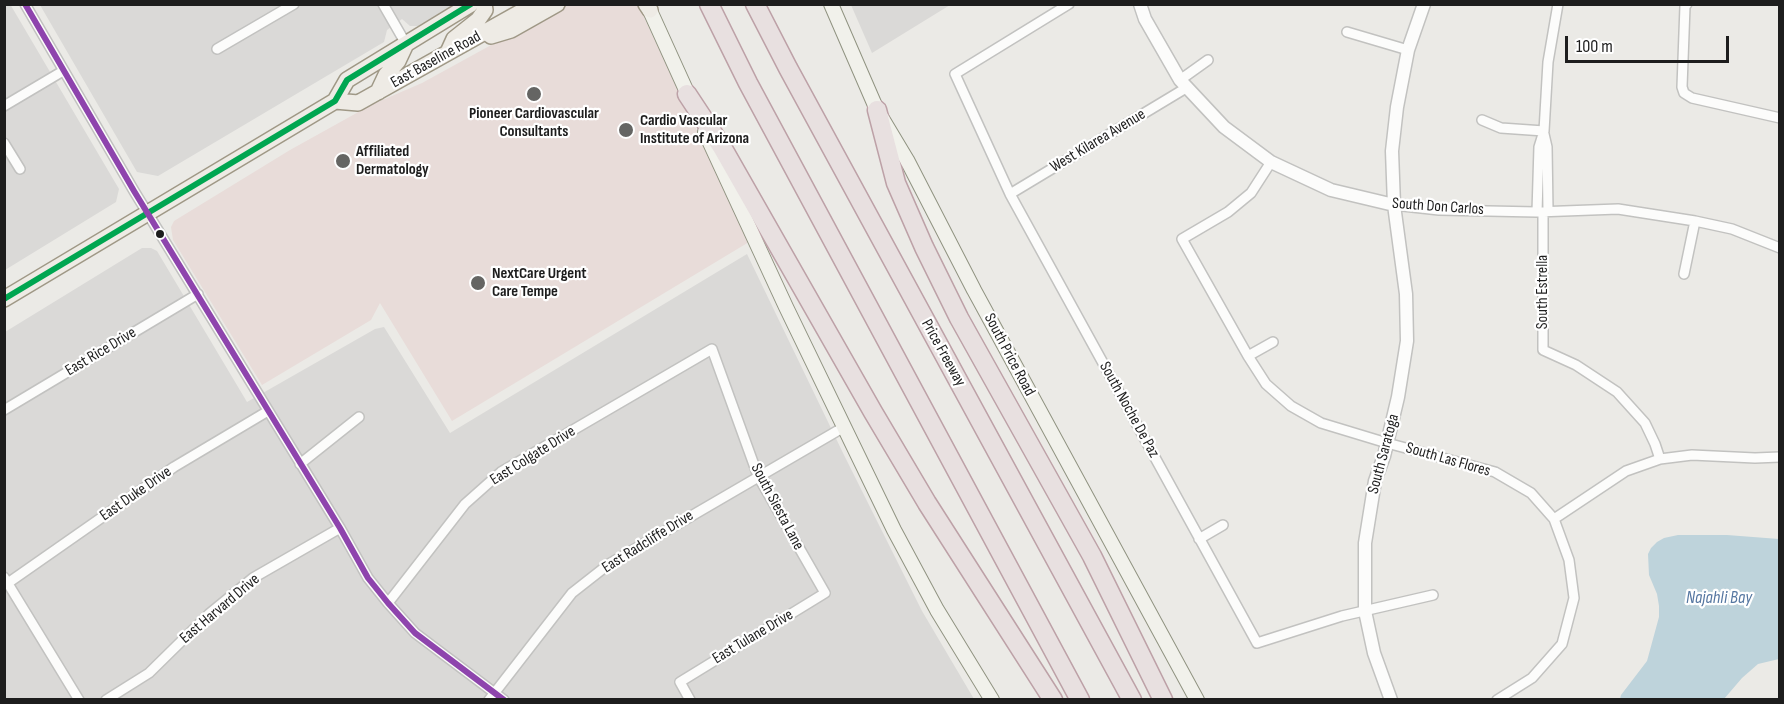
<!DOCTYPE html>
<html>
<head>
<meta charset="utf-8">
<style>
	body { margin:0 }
	#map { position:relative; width:1784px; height:704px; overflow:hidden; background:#ebeae6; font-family:"Sofia Sans Condensed",sans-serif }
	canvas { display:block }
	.frame { position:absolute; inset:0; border:6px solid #1d1d1d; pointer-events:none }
	.scale { position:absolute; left:1565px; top:36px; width:164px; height:27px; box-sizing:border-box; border:3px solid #1d1d1d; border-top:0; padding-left:8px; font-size:18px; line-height:21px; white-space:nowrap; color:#1d1d1d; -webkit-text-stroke:4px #fff; paint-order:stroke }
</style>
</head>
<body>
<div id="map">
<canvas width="1784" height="704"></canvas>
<div class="frame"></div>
<div class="scale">100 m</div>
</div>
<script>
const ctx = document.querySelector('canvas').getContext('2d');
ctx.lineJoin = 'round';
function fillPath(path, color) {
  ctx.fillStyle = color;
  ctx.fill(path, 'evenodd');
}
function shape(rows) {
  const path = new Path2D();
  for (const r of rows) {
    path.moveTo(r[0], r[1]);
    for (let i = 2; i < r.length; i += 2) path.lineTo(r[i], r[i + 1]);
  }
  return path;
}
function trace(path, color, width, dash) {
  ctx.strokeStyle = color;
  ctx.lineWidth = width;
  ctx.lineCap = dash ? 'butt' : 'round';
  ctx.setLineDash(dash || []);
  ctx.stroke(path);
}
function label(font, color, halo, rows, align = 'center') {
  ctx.font = font + ' "Sofia Sans Condensed",sans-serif';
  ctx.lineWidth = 4.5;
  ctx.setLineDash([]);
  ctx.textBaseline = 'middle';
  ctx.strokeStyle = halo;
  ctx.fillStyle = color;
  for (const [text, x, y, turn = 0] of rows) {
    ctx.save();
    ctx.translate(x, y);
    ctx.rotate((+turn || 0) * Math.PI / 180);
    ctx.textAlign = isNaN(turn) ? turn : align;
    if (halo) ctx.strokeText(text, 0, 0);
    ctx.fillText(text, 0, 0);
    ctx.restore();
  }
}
fillPath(shape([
	[10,4,119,189,116,202,5,270,4,5],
	[40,5,455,5,418,26,410,26,402,19,387,30,384,42,158,176,137,172],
	[851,5,950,5,872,53],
	[142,248,151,248,157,251,247,402,375,329,384,327,450,433,747,254,843,453,922,611,974,699,5,700,5,332]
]), '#dad9d7');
fillPath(shape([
	[638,4,749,242,452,421,380,303,371,320,262,385,173,240,171,227,174,221,290,150,371,105,422,83,564,5]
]), '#e8dcd9');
fillPath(shape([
	[1678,535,1727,535,1779,539,1779,659,1758,664,1742,678,1724,699,1620,699,1621,695,1647,661,1659,617,1659,606,1657,594,1649,575,1648,554,1651,548,1657,542,1664,538]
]), '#bed3db');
const minor = shape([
	[25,4,134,191,340,528,368,578,388,603,415,633,504,700],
	[383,4,406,44],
	[1069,4,955,74,1010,194,1257,643,1342,616,1433,595],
	[1687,4,1685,6,1682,87,1684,93,1692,98,1780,118],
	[1347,32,1408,50],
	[217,49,294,4],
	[1180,80,1208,60],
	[4,106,63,71],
	[1482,120,1501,128,1544,131],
	[1544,134,1547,147,1548,211],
	[4,143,20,169],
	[1271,162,1251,193,1228,212,1182,239,1248,356,1266,384,1291,406,1321,423,1387,443,1495,472,1531,493,1554,519],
	[1010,194,1186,88],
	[1394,205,1439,210,1537,212,1618,209,1695,221,1732,229,1780,248],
	[1537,212,1539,147,1544,131,1548,62,1558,4],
	[1543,212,1543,350,1576,365,1617,392,1645,423,1655,444,1660,459],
	[1684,274,1695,221],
	[1248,356,1273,342],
	[4,410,198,294],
	[300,464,359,417],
	[1199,539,1223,525],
	[4,577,79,700],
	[8,583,174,467,268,411],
	[388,603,465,504,501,472,712,349,758,476,825,593,680,682,690,700],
	[106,700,149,673,209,614,253,578,340,528],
	[489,700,572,593,609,564,844,427],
	[1497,700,1532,678,1562,644,1574,598,1569,560,1554,519,1626,471,1660,459,1692,455,1755,458,1780,457]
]);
const tertiary = shape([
	[1140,4,1145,19,1180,80,1224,127,1271,162,1331,190,1394,205],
	[1391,700,1374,653,1365,611,1365,543,1375,481,1384,456,1398,397,1407,341,1406,294,1394,205,1392,151,1397,107,1408,50,1424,4]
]);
const secondary = shape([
	[647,4,691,101],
	[831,4,877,110,907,160,974,290,1197,700],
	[705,132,786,307,894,530,937,610,992,700]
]);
const primary = shape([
	[646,4,650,10],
	[491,36,511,30,557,4],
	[449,50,454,39,478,20,485,10,484,4],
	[378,92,386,75,398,61,405,46],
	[335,101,358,103,535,4],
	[4,299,335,101,347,80,471,4]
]);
const motorway = shape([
	[709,4,748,83,1080,700],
	[755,4,788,68,1132,700],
	[687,94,722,147,873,412,927,503,1053,700],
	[877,110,896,183,924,247,959,318,1092,556,1163,700]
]);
trace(minor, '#c2c2c0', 12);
trace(tertiary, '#c2c2c0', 15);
trace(secondary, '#909381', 16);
trace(primary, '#9f9886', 18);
trace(motorway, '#bda1a7', 21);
trace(minor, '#fcfcfb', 9);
trace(tertiary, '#fcfcfb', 12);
trace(secondary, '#f1f1eb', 14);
trace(primary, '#eeebe5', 15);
trace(motorway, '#e8e0e0', 18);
trace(shape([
	[4,299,335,101,347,80,471,4]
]), '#00a651', 6);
trace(shape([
	[25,4,134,191,340,528,368,578,388,603,415,633,504,700]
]), '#8e44ad', 6);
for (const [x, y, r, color] of [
	[534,94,8,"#656563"],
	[626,130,8,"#656563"],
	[343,161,8,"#656563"],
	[160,234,5,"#1d1d1d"],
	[478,283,8,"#656563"]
]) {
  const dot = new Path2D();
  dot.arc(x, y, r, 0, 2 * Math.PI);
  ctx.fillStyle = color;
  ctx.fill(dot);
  trace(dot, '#fff', 2);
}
label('16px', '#1d1d1d', '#fff', [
	["East Baseline Road",436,60,-29],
	["West Kilarea Avenue",1098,141,-31],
	["South Don Carlos",1438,207,4],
	["South Estrella",1543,292,-90],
	["East Rice Drive",101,352,-31],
	["Price Freeway",943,353,61],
	["South Price Road",1009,355,62],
	["South Noche De Paz",1129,410,61],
	["South Saratoga",1384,454,-75],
	["East Colgate Drive",533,456,-32],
	["South Las Flores",1448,460,16],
	["East Duke Drive",136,494,-35],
	["South Siesta Lane",777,507,62],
	["East Radcliffe Drive",648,542,-32],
	["East Harvard Drive",220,609,-40],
	["East Tulane Drive",753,637,-31]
]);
label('bold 16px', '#1d1d1d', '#fff', [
	["Pioneer Cardiovascular",534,114,"center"],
	["Consultants",534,132,"center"],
	["Cardio Vascular",640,121],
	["Institute of Arizona",640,139],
	["Affiliated",356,152],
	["Dermatology",356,170],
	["NextCare Urgent",492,274],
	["Care Tempe",492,292]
], 'left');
label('italic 18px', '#5677a1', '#fff', [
	["Najahli Bay",1719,598]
]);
</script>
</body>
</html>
